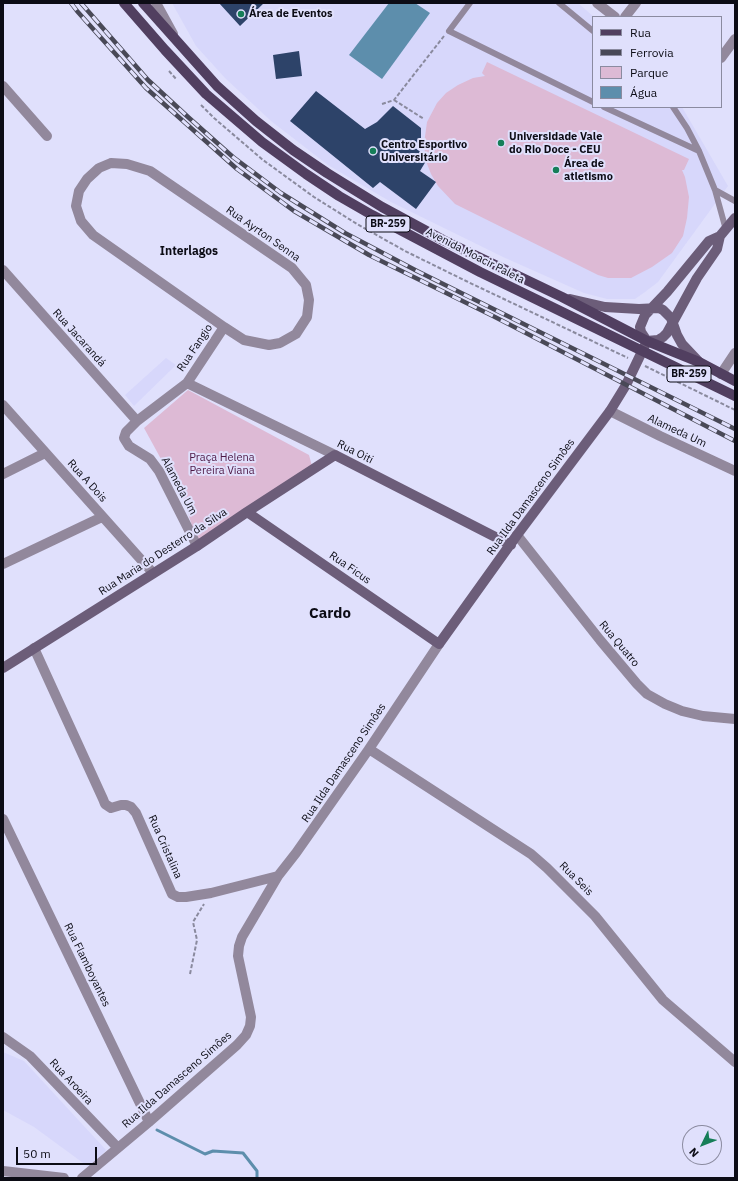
<!DOCTYPE html>
<html>
<head>
<meta charset="utf-8">
<style>
	body { margin:0 }
	#map { position:relative; width:738px; height:1181px; overflow:hidden; background:#e0e0fc; font-family:"IBM Plex Sans",sans-serif }
	canvas { display:block }
	.frame { position:absolute; inset:0; border:4px solid #0c0c15; pointer-events:none }
	.legend { position:absolute; left:592px; top:16px; width:130px; height:92px; box-sizing:border-box; background:#e0e0fc; border:1px solid #8b8ba0; margin:0; padding:5px 7px; list-style:none; font-size:12px; color:#0c0c15 }
	.legend li { display:flex; align-items:center; gap:8px; height:20px }
	.legend b { width:20px; border:1px solid #8b8ba0 }
	.north { position:absolute; left:682px; top:1125px; width:40px; height:40px; box-sizing:border-box; background:#e0e0fc; border:1px solid #8b8ba0; border-radius:50%; rotate:227deg; font-size:11px; font-weight:700; line-height:16px; text-align:center; color:#0c0c15 }
	.north::after { content:''; display:block; margin:auto; width:14px; height:18px; background:#167e58; clip-path:polygon(50% 0,100% 100%,50% 72%,0 100%) }
	.scale { position:absolute; left:16px; top:1147px; width:81px; height:18px; box-sizing:border-box; border:2px solid #0c0c15; border-top:0; padding-left:5px; font-size:12px; line-height:14px; white-space:nowrap; color:#0c0c15; -webkit-text-stroke:3px #e0e0fc; paint-order:stroke }
</style>
</head>
<body>
<div id="map">
<canvas width="738" height="1181"></canvas>
<div class="frame"></div>
<ul class="legend">
<li><b style="height:5px;background:#513f60"></b>Rua</li>
<li><b style="height:5px;background:#494957"></b>Ferrovia</li>
<li><b style="height:11px;background:#ddbad5"></b>Parque</li>
<li><b style="height:11px;background:#5d8eac"></b>Água</li>
</ul>
<div class="north">N</div>
<div class="scale">50 m</div>
</div>
<script>
const ctx = document.querySelector('canvas').getContext('2d');
ctx.lineJoin = 'round';
function fillPath(path, color) {
  ctx.fillStyle = color;
  ctx.fill(path, 'evenodd');
}
function shape(rows) {
  const path = new Path2D();
  for (const r of rows) {
    path.moveTo(r[0], r[1]);
    for (let i = 2; i < r.length; i += 2) path.lineTo(r[i], r[i + 1]);
  }
  return path;
}
function trace(path, color, width, dash) {
  ctx.strokeStyle = color;
  ctx.lineWidth = width;
  ctx.lineCap = dash ? 'butt' : 'round';
  ctx.setLineDash(dash || []);
  ctx.stroke(path);
}
function label(font, color, halo, rows, align = 'center') {
  ctx.font = font + ' "IBM Plex Sans",sans-serif';
  ctx.lineWidth = 4;
  ctx.setLineDash([]);
  ctx.textBaseline = 'middle';
  ctx.strokeStyle = halo;
  ctx.fillStyle = color;
  for (const [text, x, y, turn = 0] of rows) {
    ctx.save();
    ctx.translate(x, y);
    ctx.rotate((+turn || 0) * Math.PI / 180);
    ctx.textAlign = isNaN(turn) ? turn : align;
    if (halo) ctx.strokeText(text, 0, 0);
    ctx.fillText(text, 0, 0);
    ctx.restore();
  }
}
fillPath(shape([
	[172,3,578,3,594,17,593,107,682,107,728,186,658,282,645,292,635,299,607,299,584,293,503,257,391,202,328,165,271,121,225,78,196,46],
	[166,358,176,365,134,406,125,395],
	[3,1052,24,1061,106,1150,90,1168,34,1127,3,1110]
]), '#d7d7fb');
fillPath(shape([
	[487,62,689,159,684,170,682,170,685,177,689,197,687,218,683,236,672,253,652,267,631,278,608,278,598,275,455,204,438,186,431,174,426,161,424,144,427,122,437,103,446,93,458,85,473,78,485,76,482,73],
	[188,390,309,455,312,466,197,541,184,501,144,428]
]), '#ddbad5');
fillPath(shape([
	[389,3,415,3,430,13,382,79,349,55]
]), '#5d8eac');
trace(shape([
	[157,1130,205,1154,213,1151,243,1153,257,1171,257,1178]
]), '#5d8eac', 3);
fillPath(shape([
	[219,3,264,3,240,26],
	[299,51,302,76,276,79,273,55],
	[316,91,365,129,377,122,393,106,421,128,421,139,414,147,423,154,426,161,420,171,436,182,416,209,380,182,373,188,290,121]
]), '#2d4369');
trace(shape([
	[169,71,177,80],
	[394,100,424,119],
	[382,104,394,100,444,36],
	[201,105,214,118,263,160,314,197,357,224,405,251,466,281,628,358],
	[645,366,735,410],
	[190,974,197,940,193,922,204,904]
]), '#8a8a9e', 2, [4, 2]);
trace(shape([
	[470,3,449,31,593,102],
	[559,3,593,31],
	[604,107,699,151],
	[673,107,687,128,699,151,715,190,726,230],
	[715,190,735,201]
]), '#92889c', 6);
trace(shape([
	[156,3,173,34],
	[597,3,615,17],
	[625,17,636,3],
	[721,58,735,39],
	[3,86,47,136],
	[111,163,127,164,150,171,292,268,306,285,309,300,307,317,296,334,280,343,269,345,244,340,224,327,93,235,81,221,76,206,79,191,87,179,99,168,111,163],
	[3,270,137,421],
	[721,374,735,353],
	[187,383,335,455],
	[3,405,153,573],
	[610,411,660,436,735,471],
	[3,474,45,453],
	[517,535,600,640,637,684,647,694,665,704,682,711,703,716,735,719],
	[197,546,159,471,150,459,129,446,124,438,126,432,137,421,187,383,224,327],
	[3,564,102,517],
	[34,648,103,799,105,804,111,808,121,805,126,805,131,807,136,813,172,894,178,897,186,897,211,893,278,876],
	[369,749,531,854,547,868,595,916,663,1000,735,1062],
	[3,819,149,1122],
	[3,1037,30,1056,118,1148],
	[3,1171,64,1178],
	[82,1178,149,1122,237,1045,246,1035,250,1026,251,1017,238,956,239,946,242,937,278,876,296,853,369,749,439,644]
]), '#92889c', 10);
trace(shape([
	[570,299,605,307,639,309,659,308,663,310,671,318,677,335,682,344,699,362],
	[647,341,658,340,663,337,667,333,697,278,717,249,720,236,735,218],
	[647,341,641,332,640,327,645,315,667,292,709,241,720,236],
	[247,512,439,644,517,535,610,411,626,385,647,341],
	[3,668,197,546,247,512,335,455,511,545]
]), '#6c5d79', 10);
trace(shape([
	[124,3,165,50,206,94,262,142,306,174,339,196,372,215,480,272,735,396],
	[143,3,217,86,256,121,293,150,327,173,382,207,443,240,562,297,647,341,699,362,735,381]
]), '#513f60', 10);
const rail = shape([
	[71,3,77,11,146,88,237,169,294,211,369,255,493,316,735,441],
	[81,3,148,80,188,117,233,157,281,193,345,233,417,271,735,429]
]);
trace(rail, '#494957', 4.5);
trace(rail, '#e0e0fc', 3, [9]);
for (const [x, y, r, color] of [
	[241,14,4,"#167e58"],
	[501,143,4,"#167e58"],
	[373,151,4,"#167e58"],
	[556,170,4,"#167e58"]
]) {
  const dot = new Path2D();
  dot.arc(x, y, r, 0, 2 * Math.PI);
  ctx.fillStyle = color;
  ctx.fill(dot);
  trace(dot, '#e0e0fc', 1.5);
}
for (const [x, y, w] of [
	[388,224,44],
	[689,374,44]
]) {
  const box = new Path2D();
  box.roundRect(x - w / 2, y - 8, w, 16, 3);
  ctx.fillStyle = '#e0e0fc';
  ctx.fill(box);
  trace(box, '#0c0c15', 1);
}
label('bold 10px', '#0c0c15', null, [
	["BR-259",388,224],
	["BR-259",689,374]
]);
label('bold 11px', '#0c0c15', '#e0e0fc', [
	["Área de Eventos",249,14],
	["Universidade Vale",509,137],
	["do Rio Doce - CEU",509,150],
	["Centro Esportivo",381,145],
	["Universitário",381,158],
	["Área de",564,164],
	["atletismo",564,177]
], 'left');
label('11px', '#0c0c15', '#e0e0fc', [
	["Rua Ayrton Senna",263,234,35],
	["Avenida Moacir Paleta",475,256,27],
	["Rua Jacarandá",79,338,48],
	["Rua Fangio",195,348,-56],
	["Alameda Um",677,431,25],
	["Rua Oiti",355,452,27],
	["Rua A Dois",87,481,48],
	["Alameda Um",179,486,62],
	["Rua Ilda Damasceno Simôes",531,497,-54],
	["Rua Maria do Desterro da Silva",163,552,-33],
	["Rua Ficus",350,568,35],
	["Rua Quatro",619,644,50],
	["Rua Ilda Damasceno Simôes",344,763,-56],
	["Rua Cristalina",165,847,66],
	["Rua Seis",576,879,45],
	["Rua Flamboyantes",87,965,64],
	["Rua Ilda Damasceno Simôes",177,1080,-41],
	["Rua Aroeira",71,1082,47]
]);
label('11px', '#4c1744', '#e0e0fc', [
	["Praça Helena",222,458],
	["Pereira Viana",222,471]
]);
label('bold 12px', '#0c0c15', '#e0e0fc', [
	["Interlagos",189,252]
]);
label('bold 15px', '#0c0c15', '#e0e0fc', [
	["Cardo",330,614]
]);
</script>
</body>
</html>
